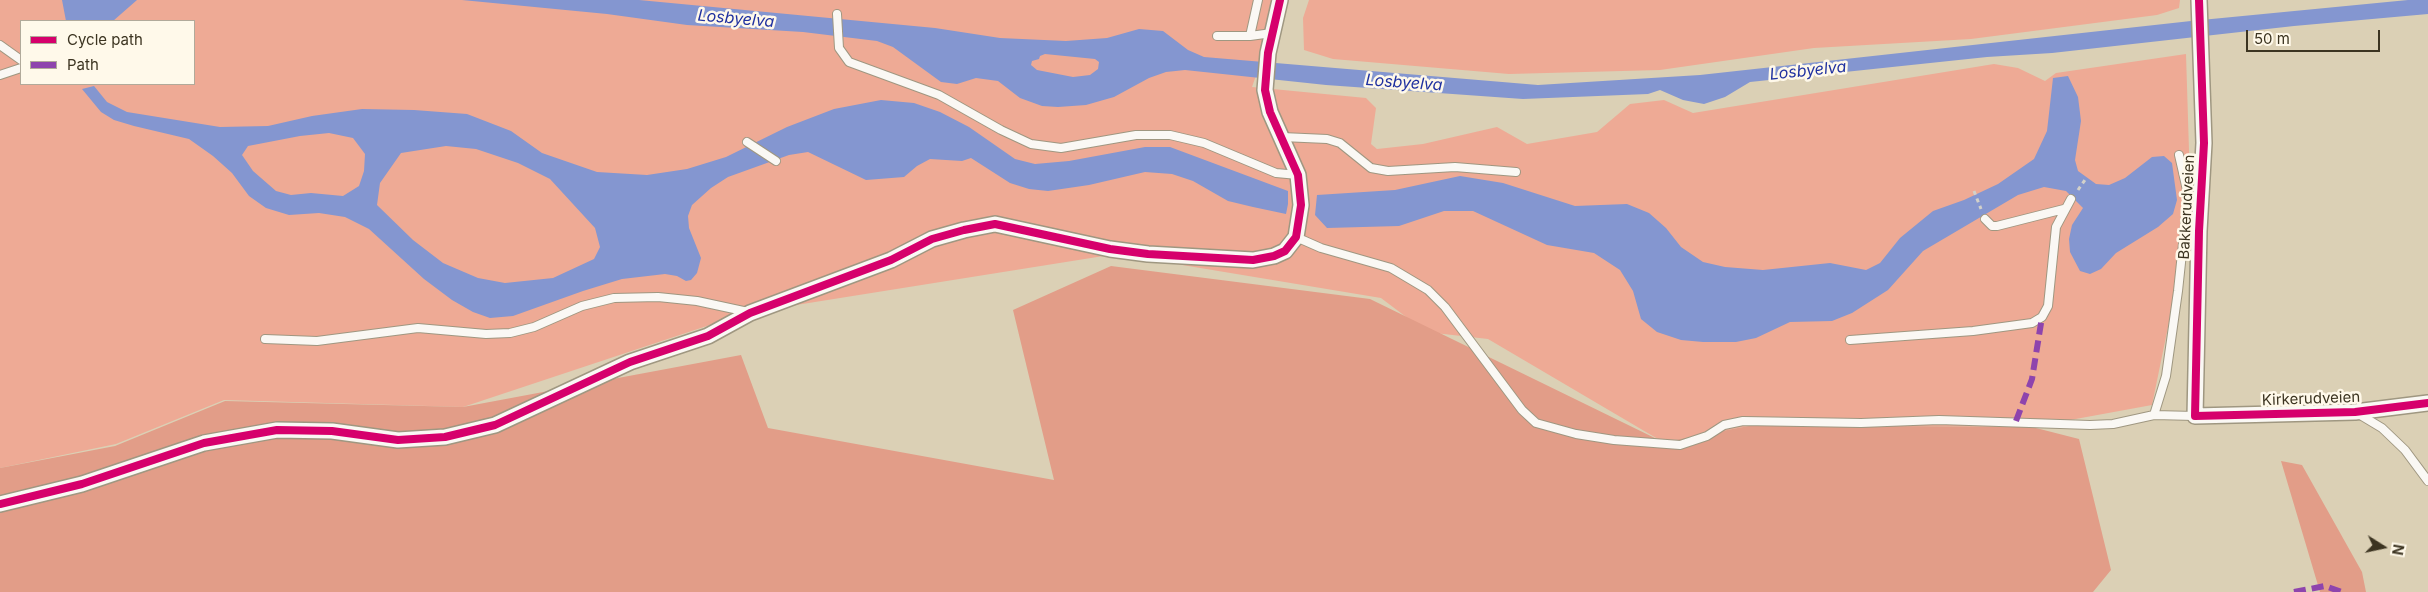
<!DOCTYPE html>
<html>
<head>
<meta charset="utf-8">
<style>
	body { margin:0 }
	#map { position:relative; width:2428px; height:592px; overflow:hidden; background:#dbd0b5; font-family:Inter,sans-serif }
	canvas { display:block }
	.legend { position:absolute; left:20px; top:20px; width:175px; height:65px; box-sizing:border-box; background:#fff9ea; border:1px solid #b1aa9a; margin:0; padding:6px 9px; list-style:none; font-size:15px; color:#3c3421 }
	.legend li { display:flex; align-items:center; gap:10px; height:25px }
	.legend b { width:25px; border:1px solid #b1aa9a }
	.north { position:absolute; left:2358px; top:522px; width:50px; height:50px; -webkit-text-stroke:4px #fff9ea; paint-order:stroke; rotate:100deg; font-size:14px; font-weight:700; line-height:20px; text-align:center; color:#3c3421 }
	.north::after { content:''; display:block; margin:auto; width:18px; height:22px; background:#3c3421; clip-path:polygon(50% 0,100% 100%,50% 72%,0 100%) }
	.scale { position:absolute; left:2246px; top:30px; width:134px; height:22px; box-sizing:border-box; border:2px solid #3c3421; border-top:0; padding-left:6px; font-size:15px; line-height:18px; white-space:nowrap; color:#3c3421; -webkit-text-stroke:4px #fff9ea; paint-order:stroke }
</style>
</head>
<body>
<div id="map">
<canvas width="2428" height="592"></canvas>
<ul class="legend">
<li><b style="height:6px;background:#d6006c"></b>Cycle path</li>
<li><b style="height:6px;background:#8e44ad"></b>Path</li>
</ul>
<div class="north">N</div>
<div class="scale">50 m</div>
</div>
<script>
const ctx = document.querySelector('canvas').getContext('2d');
ctx.lineJoin = 'round';
function fillPath(path, color) {
  ctx.fillStyle = color;
  ctx.fill(path, 'evenodd');
}
function shape(rows) {
  const path = new Path2D();
  for (const r of rows) {
    path.moveTo(r[0], r[1]);
    for (let i = 2; i < r.length; i += 2) path.lineTo(r[i], r[i + 1]);
  }
  return path;
}
function trace(path, color, width, dash) {
  ctx.strokeStyle = color;
  ctx.lineWidth = width;
  ctx.lineCap = dash ? 'butt' : 'round';
  ctx.setLineDash(dash || []);
  ctx.stroke(path);
}
function label(font, color, halo, rows, align = 'center') {
  ctx.font = font + ' Inter,sans-serif';
  ctx.lineWidth = 5;
  ctx.setLineDash([]);
  ctx.textBaseline = 'middle';
  ctx.strokeStyle = halo;
  ctx.fillStyle = color;
  for (const [text, x, y, turn = 0] of rows) {
    ctx.save();
    ctx.translate(x, y);
    ctx.rotate((+turn || 0) * Math.PI / 180);
    ctx.textAlign = isNaN(turn) ? turn : align;
    if (halo) ctx.strokeText(text, 0, 0);
    ctx.fillText(text, 0, 0);
    ctx.restore();
  }
}
fillPath(shape([
	[0,0,1282,0,1252,87,1366,98,1376,108,1371,144,1377,149,1423,144,1497,127,1527,144,1597,132,1630,104,1664,100,1693,113,1994,64,2018,68,2045,81,2056,73,2186,54,2191,215,2152,405,2032,427,1754,425,1663,442,1488,339,1426,332,1381,298,1116,254,746,313,463,407,224,400,116,444,0,468],
	[21,21,194,21,194,84,21,84],
	[1309,0,2180,0,2179,8,2157,15,1971,39,1814,48,1660,70,1509,74,1333,59,1304,50,1303,18]
]), '#eeaa95');
fillPath(shape([
	[1111,266,1370,299,1663,442,1754,425,2032,427,2079,439,2111,570,2093,592,0,592,0,468,115,446,225,401,463,407,741,355,768,428,1054,480,1013,310],
	[2281,461,2302,465,2362,572,2366,592,2320,592]
]), '#e29d88');
fillPath(shape([
	[62,0,137,0,113,21,66,21],
	[462,0,639,0,935,28,1000,38,1066,41,1107,38,1139,29,1163,31,1188,50,1204,57,1538,85,1700,75,2191,21,2408,0,2428,0,2428,14,2294,26,2052,53,1987,57,1750,82,1725,97,1704,104,1683,100,1660,90,1648,94,1523,99,1326,85,1185,70,1166,72,1149,78,1114,97,1086,105,1058,107,1042,106,1020,98,998,81,976,78,957,84,941,82,893,47,877,41,803,32,687,25,607,14],
	[1045,54,1095,59,1099,62,1098,69,1090,75,1073,77,1037,70,1031,65,1032,61,1039,59,1040,56],
	[2068,76,2078,97,2081,121,2075,160,2078,171,2096,184,2109,185,2125,178,2152,157,2164,156,2172,163,2177,200,2173,214,2158,227,2116,253,2101,269,2090,274,2080,271,2070,252,2069,239,2072,225,2083,208,2066,191,2044,187,2018,195,1923,251,1888,290,1852,313,1832,321,1790,322,1756,338,1736,342,1703,342,1681,340,1657,332,1641,319,1633,291,1620,270,1594,253,1547,245,1473,211,1444,211,1399,226,1327,228,1315,215,1317,195,1395,190,1460,176,1503,183,1575,206,1627,204,1649,213,1666,228,1681,247,1703,262,1725,267,1763,270,1830,263,1866,270,1880,263,1900,238,1933,211,1964,200,1998,184,2034,159,2047,131,2053,78],
	[94,86,107,102,127,112,220,127,268,126,312,116,362,109,414,110,467,114,511,131,542,153,597,172,647,175,687,169,726,157,787,127,834,109,881,100,914,103,940,112,969,127,1015,159,1035,164,1069,161,1145,147,1170,147,1288,191,1288,204,1286,214,1253,207,1228,201,1193,181,1172,174,1145,172,1089,185,1048,191,1029,189,1010,183,971,158,962,161,930,159,917,166,904,177,866,180,808,152,789,155,728,177,711,188,692,205,688,216,689,228,701,258,697,273,691,280,686,281,677,276,665,274,622,279,583,291,513,316,490,318,473,312,452,300,424,279,369,229,345,217,319,213,289,215,266,208,249,196,232,173,213,156,189,139,134,126,114,120,101,112,82,89],
	[329,133,353,138,365,154,364,171,359,186,343,196,311,193,291,195,276,191,253,171,242,155,248,146,300,136],
	[446,146,476,149,518,163,550,179,595,228,600,247,594,259,553,278,505,283,478,278,443,263,413,240,377,205,380,183,401,153]
]), '#8496d0');
const lane = shape([
	[837,14,839,48,849,62,939,95,1001,130,1031,144,1061,148,1136,135,1170,135,1204,143,1276,173,1298,175],
	[1217,36,1250,36,1258,0],
	[1250,36,1272,33],
	[0,45,21,60],
	[0,75,21,68],
	[1282,137,1327,139,1340,143,1371,168,1388,171,1455,167,1516,172],
	[747,142,776,161],
	[1985,219,1992,226,1997,226,2064,209],
	[1296,237,1321,248,1391,268,1428,290,1445,307,1522,410,1536,423,1576,434,1614,440,1680,445,1707,436,1724,425,1743,421,1861,423,1939,420,2090,425,2113,424,2154,415,2195,416],
	[265,339,317,341,418,328,486,334,510,333,534,327,582,306,614,298,658,297,697,301,748,312],
	[1850,340,1973,331,2032,323,2042,317,2048,306,2056,227,2071,199],
	[2357,413,2382,428,2405,450,2428,481],
	[2154,415,2166,376,2178,291,2187,206,2187,190,2179,155]
]);
const street = shape([
	[2199,0,2204,143,2199,231,2195,416,2355,412,2428,403],
	[0,504,82,484,204,443,277,430,332,431,398,440,445,437,495,425,630,362,708,336,750,313,891,260,932,239,964,230,995,224,1110,249,1148,254,1253,260,1274,256,1285,251,1296,237,1301,205,1298,175,1270,112,1265,90,1268,53,1280,0]
]);
trace(lane, '#9f9781', 10);
trace(street, '#9f9781', 18);
trace(shape([
	[2078,190,2087,177],
	[1974,191,1981,209]
]), '#d3d1c9', 3, [4, 4]);
trace(lane, '#faf8f4', 8);
trace(street, '#faf8f4', 15);
trace(shape([
	[2016,421,2032,379,2042,317],
	[2294,592,2325,586,2342,592]
]), '#8e44ad', 6, [12, 6]);
trace(shape([
	[2199,0,2204,143,2199,231,2195,416,2355,412,2428,403],
	[0,504,82,484,204,443,277,430,332,431,398,440,445,437,495,425,630,362,708,336,750,313,891,260,932,239,964,230,995,224,1110,249,1148,254,1253,260,1274,256,1285,251,1296,237,1301,205,1298,175,1270,112,1265,90,1268,53,1280,0]
]), '#d6006c', 8);
label('15px', '#3c3421', '#fff9ea', [
	["Bakkerudveien",2187,207,-87],
	["Kirkerudveien",2311,399,-2]
]);
label('italic 16px', '#2031a0', '#fff9ea', [
	["Losbyelva",736,19,5],
	["Losbyelva",1808,71,-6],
	["Losbyelva",1404,83,4]
]);
</script>
</body>
</html>
